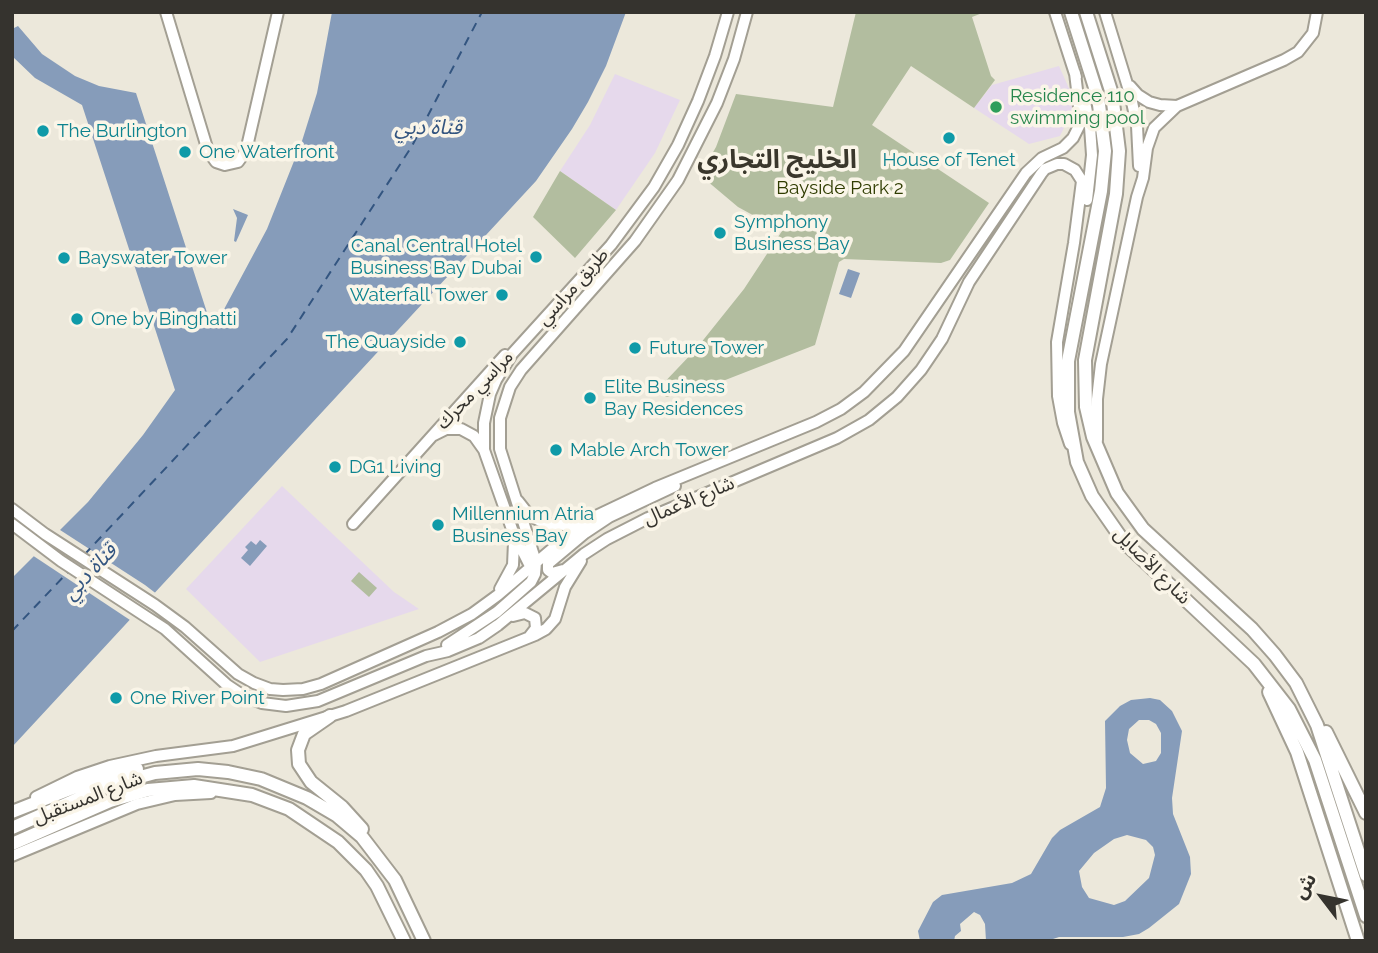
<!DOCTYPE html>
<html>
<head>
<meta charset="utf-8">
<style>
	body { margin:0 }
	#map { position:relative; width:1378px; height:953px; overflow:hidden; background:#ece8db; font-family:Raleway,"Noto Sans Arabic",sans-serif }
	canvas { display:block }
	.frame { position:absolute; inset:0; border:14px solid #35332e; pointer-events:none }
	.north { position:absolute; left:1287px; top:862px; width:70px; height:70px; -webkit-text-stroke:5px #faf5e8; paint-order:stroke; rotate:302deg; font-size:19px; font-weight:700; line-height:28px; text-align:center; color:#35332e }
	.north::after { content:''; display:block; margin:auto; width:24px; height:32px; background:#35332e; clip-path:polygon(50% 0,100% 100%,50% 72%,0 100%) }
</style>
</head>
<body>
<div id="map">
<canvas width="1378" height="953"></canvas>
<div class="frame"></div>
<div class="north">ش</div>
</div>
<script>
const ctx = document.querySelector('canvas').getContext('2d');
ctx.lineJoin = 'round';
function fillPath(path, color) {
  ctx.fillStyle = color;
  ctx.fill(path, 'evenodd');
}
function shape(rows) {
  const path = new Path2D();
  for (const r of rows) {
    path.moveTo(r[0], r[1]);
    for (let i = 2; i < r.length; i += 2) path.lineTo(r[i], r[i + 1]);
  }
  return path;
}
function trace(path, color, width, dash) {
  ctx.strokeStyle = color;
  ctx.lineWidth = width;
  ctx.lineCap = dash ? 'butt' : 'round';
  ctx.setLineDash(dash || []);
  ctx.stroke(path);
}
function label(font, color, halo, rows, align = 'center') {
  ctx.font = font + ' Raleway,"Noto Sans Arabic",sans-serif';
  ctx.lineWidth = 7;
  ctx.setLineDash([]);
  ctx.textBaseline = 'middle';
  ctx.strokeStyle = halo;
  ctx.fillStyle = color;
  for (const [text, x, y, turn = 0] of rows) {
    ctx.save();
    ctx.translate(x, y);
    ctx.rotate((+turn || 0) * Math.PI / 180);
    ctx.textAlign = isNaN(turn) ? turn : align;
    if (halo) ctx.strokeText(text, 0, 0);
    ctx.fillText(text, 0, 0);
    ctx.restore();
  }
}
fillPath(shape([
	[1059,66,1076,104,1060,136,1029,144,974,108,992,85],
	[615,74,680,100,655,153,616,210,560,171,590,125],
	[282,486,394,592,419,609,260,662,186,589]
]), '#e6d9ec');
fillPath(shape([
	[856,12,985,12,972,17,991,76,995,80,974,108,911,66,872,125,989,203,950,260,941,263,844,259,839,262,815,345,710,386,666,397,658,389,696,349,744,289,782,231,738,207,700,175,716,147,736,94,833,107],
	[560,171,616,210,575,258,533,217],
	[359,572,377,588,369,597,351,581]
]), '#b2bd9f');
fillPath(shape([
	[332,12,626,12,606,66,588,102,572,129,536,181,12,747,12,578,88,502,143,435,175,390,82,105,35,78,12,56,12,29,18,26,42,54,75,76,99,86,136,93,212,328,214,328,267,229,302,141,317,93],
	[233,209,248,215,236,242,234,241,237,218],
	[848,269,860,273,851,298,839,294],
	[260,540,267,546,250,566,241,558,248,550,245,547,251,541,256,545],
	[1150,698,1160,700,1172,711,1182,731,1172,798,1173,814,1190,857,1191,874,1179,904,1149,928,1139,934,1123,937,1059,937,1047,941,986,941,985,924,980,915,974,912,960,924,961,931,955,936,954,941,920,941,918,931,933,902,942,895,1012,883,1031,874,1052,838,1060,830,1100,807,1106,788,1105,721,1120,706,1131,700],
	[1139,720,1149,720,1156,724,1161,733,1161,753,1156,761,1143,764,1130,753,1127,740,1129,729],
	[1127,835,1146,840,1153,847,1155,855,1149,878,1125,901,1114,905,1089,898,1082,887,1079,871,1094,853,1114,839]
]), '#869cba');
fillPath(shape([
	[57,528,145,585,158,595,133,622,32,555]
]), '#ece8db');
trace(shape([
	[84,555,287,339,412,146,482,12],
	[12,631,68,572]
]), '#335580', 2, [9, 7]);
const minor = shape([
	[166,12,208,151,216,162,225,165,238,162,246,151,278,12],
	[1055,12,1076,77],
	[1105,12,1131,97,1137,126,1139,166],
	[1130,86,1138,95,1149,102,1160,105,1177,106],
	[1085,102,1090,127,1092,155,1087,200],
	[434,435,446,429,461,429,474,436,484,450],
	[1097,440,1097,399,1101,364,1137,197,1143,178,1147,148,1154,128,1177,106,1284,60,1298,52,1313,33,1317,12],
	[518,501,529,515,546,524,564,525,582,518],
	[12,509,45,534,155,605,185,627,238,674,254,683,270,689,283,690,303,689,321,684,438,632,472,614,498,595,572,532,596,516,655,488,816,422,841,409,864,392,904,351,1026,173,1042,158,1063,148,1073,138,1079,126,1080,115,1075,73],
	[12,524,61,561,165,629,227,685,242,695,262,703,286,706,318,701,426,656,448,651,479,638,498,625,584,554,607,539,648,518,837,438,869,420,897,397,921,370,942,339,969,282,1041,174,1045,169,1057,164,1064,164,1075,170,1082,181,1074,243,1057,342,1058,396,1063,423,1070,444],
	[353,524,505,355],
	[563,570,552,573,548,570,548,564,585,533,609,517,675,486],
	[533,572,513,532,484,450,484,423,490,394,496,380,512,354,611,245,654,187,678,145,698,101,715,56,728,12],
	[500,589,513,565,514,542],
	[513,616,525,613,535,618,536,628,529,637],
	[447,645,497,612,531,582,535,574,536,562,500,449,500,418,510,387,521,370,635,241,678,180,717,103,734,59,747,12],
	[36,797,77,777,110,766,156,756,233,746,346,711,535,635,546,629,555,619,565,587,581,561],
	[12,856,137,804,175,795,211,793]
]);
const major = shape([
	[1071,12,1098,97,1105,151,1101,191,1068,361,1068,412,1077,462,1092,496,1124,542,1254,664,1289,709,1315,760,1366,916],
	[1086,12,1112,94,1119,151,1116,194,1085,360,1086,407,1093,437,1117,493,1143,529,1252,629,1275,655,1296,683,1317,725,1366,875],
	[1269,692,1297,752,1358,941],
	[330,716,304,734,298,750,299,764,311,782,342,807,362,829],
	[1326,732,1366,813],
	[12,812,88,782,137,769],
	[12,828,107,786,155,773,198,769,228,772,261,779,307,798,336,815,362,837,395,880,424,941],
	[12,844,110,801,148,790,194,786,252,795,289,809,338,842,366,870,377,886,404,941]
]);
trace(minor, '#a39f93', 14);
trace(major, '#a39f93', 16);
trace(minor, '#fff', 10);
trace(major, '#fff', 12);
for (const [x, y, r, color] of [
	[996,107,7,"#2e9e5b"],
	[43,131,7,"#0f9aa8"],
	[949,138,7,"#0f9aa8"],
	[185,152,7,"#0f9aa8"],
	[720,233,7,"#0f9aa8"],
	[536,257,7,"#0f9aa8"],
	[64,258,7,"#0f9aa8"],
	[502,295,7,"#0f9aa8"],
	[77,319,7,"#0f9aa8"],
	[460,342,7,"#0f9aa8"],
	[635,348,7,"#0f9aa8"],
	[590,398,7,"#0f9aa8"],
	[556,450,7,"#0f9aa8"],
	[335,467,7,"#0f9aa8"],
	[438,525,7,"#0f9aa8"],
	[116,698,7,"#0f9aa8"]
]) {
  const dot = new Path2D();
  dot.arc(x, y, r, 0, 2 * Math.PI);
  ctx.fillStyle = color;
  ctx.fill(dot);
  trace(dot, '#faf5e8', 2.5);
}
label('19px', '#27864d', '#faf5e8', [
	["Residence 110",1010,96],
	["swimming pool",1010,118]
], 'left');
label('19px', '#0d838f', '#faf5e8', [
	["The Burlington",57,131],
	["One Waterfront",199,152],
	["House of Tenet",949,160,"center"],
	["Symphony",734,222],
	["Business Bay",734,244],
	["Canal Central Hotel",522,246,"right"],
	["Business Bay Dubai",522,268,"right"],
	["Bayswater Tower",78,258],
	["Waterfall Tower",488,295,"right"],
	["One by Binghatti",91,319],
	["The Quayside",446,342,"right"],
	["Future Tower",649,348],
	["Elite Business",604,387],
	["Bay Residences",604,409],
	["Mable Arch Tower",570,450],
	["DG1 Living",349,467],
	["Millennium Atria",452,514],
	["Business Bay",452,536],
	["One River Point",130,698]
], 'left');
label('19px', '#2f3c00', '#faf5e8', [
	["Bayside Park 2",840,188]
]);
label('19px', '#35332e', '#faf5e8', [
	["طريق مراسي",573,287,-48],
	["مراسي محرك",475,390,-46],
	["شارع الأعمال",689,501,-23],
	["شارع الأصايل",1152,566,45],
	["شارع المستقبل",88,798,-21]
]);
label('italic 21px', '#335580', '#faf5e8', [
	["قناة دبي",428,128],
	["قناة دبي",90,572,-47]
]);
label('bold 26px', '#3a372c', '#faf5e8', [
	["الخليج التجاري",777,160]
]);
</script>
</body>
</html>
